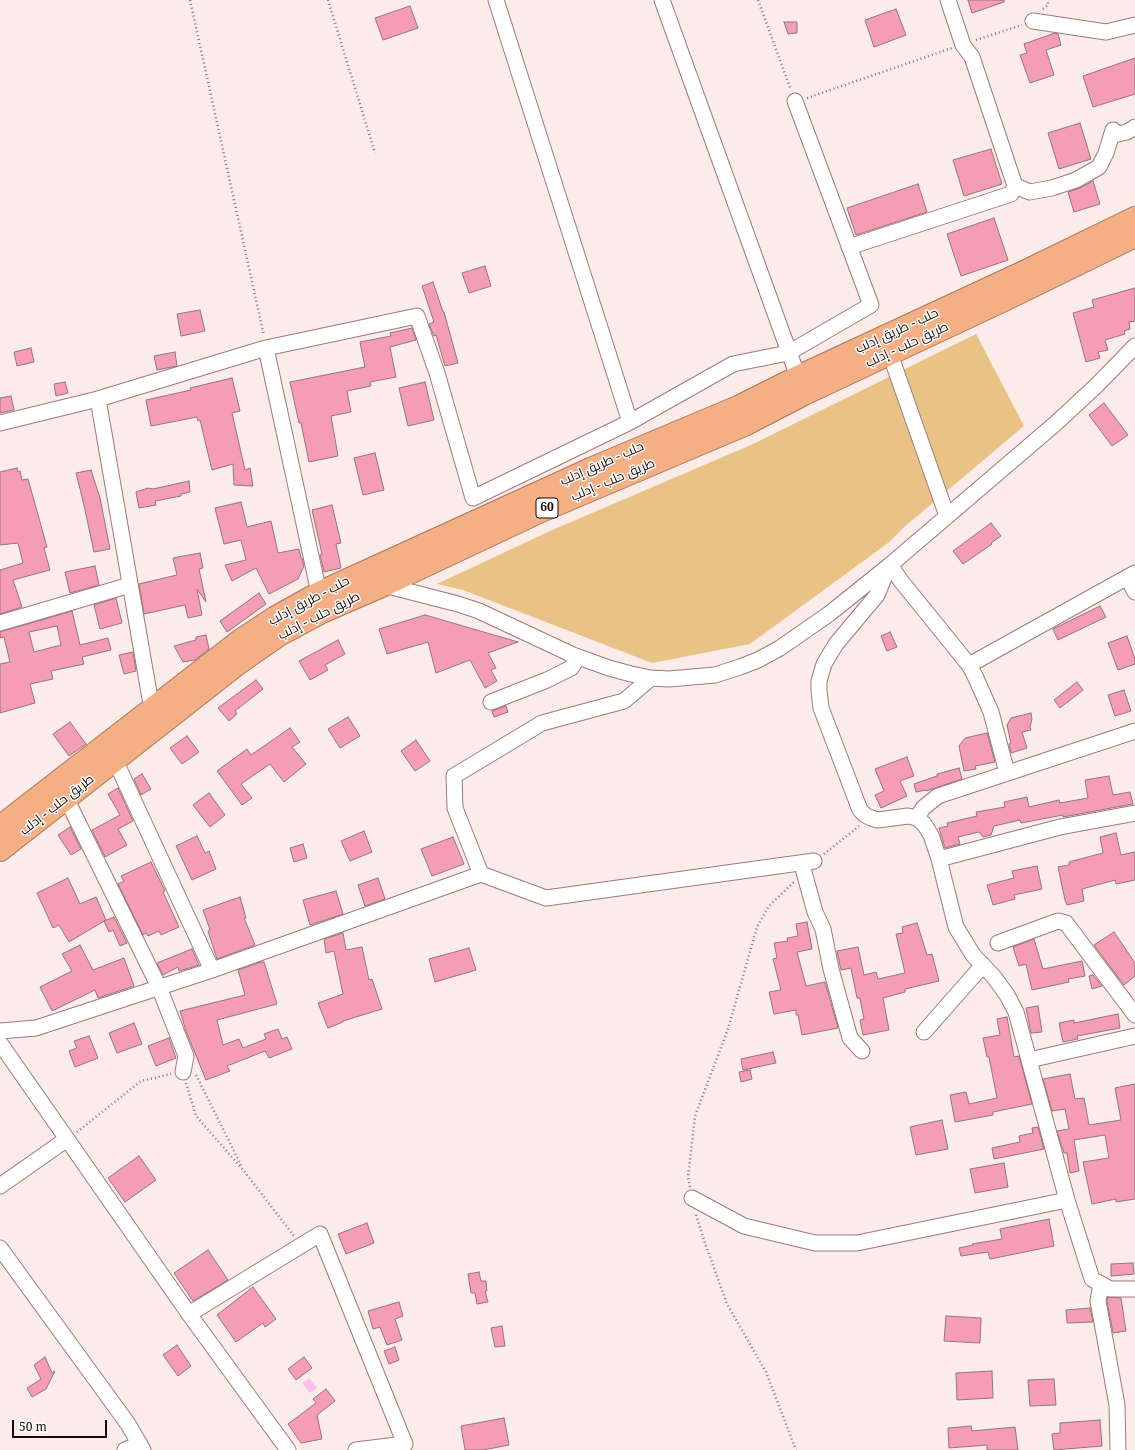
<!DOCTYPE html>
<html>
<head>
<meta charset="utf-8">
<style>
	body { margin:0 }
	#map { position:relative; width:1135px; height:1450px; overflow:hidden; background:#fbecea; font-family:"Noto Serif",serif }
	canvas { display:block }
	.scale { position:absolute; left:12px; top:1420px; width:95px; height:18px; box-sizing:border-box; border:2px solid #170b0a; border-top:0; padding-left:5px; font-size:12px; line-height:14px; white-space:nowrap; color:#170b0a; -webkit-text-stroke:3px #fdfdfd; paint-order:stroke }
</style>
</head>
<body>
<div id="map">
<canvas width="1135" height="1450"></canvas>
<div class="scale">50 m</div>
</div>
<script>
const ctx = document.querySelector('canvas').getContext('2d');
ctx.lineJoin = 'round';
function fillPath(path, color) {
  ctx.fillStyle = color;
  ctx.fill(path, 'evenodd');
}
function shape(rows) {
  const path = new Path2D();
  for (const r of rows) {
    path.moveTo(r[0], r[1]);
    for (let i = 2; i < r.length; i += 2) path.lineTo(r[i], r[i + 1]);
  }
  return path;
}
function trace(path, color, width, dash) {
  ctx.strokeStyle = color;
  ctx.lineWidth = width;
  ctx.lineCap = dash ? 'butt' : 'round';
  ctx.setLineDash(dash || []);
  ctx.stroke(path);
}
function label(font, color, halo, rows, align = 'center') {
  ctx.font = font + ' "Noto Serif",Cairo,serif';
  ctx.lineWidth = 3;
  ctx.setLineDash([]);
  ctx.textBaseline = 'middle';
  ctx.strokeStyle = halo;
  ctx.fillStyle = color;
  for (const [text, x, y, turn = 0] of rows) {
    ctx.save();
    ctx.translate(x, y);
    ctx.rotate((+turn || 0) * Math.PI / 180);
    ctx.textAlign = isNaN(turn) ? turn : align;
    if (halo) ctx.strokeText(text, 0, 0);
    ctx.fillText(text, 0, 0);
    ctx.restore();
  }
}
fillPath(shape([
	[976,334,1024,426,903,528,888,543,750,644,652,663,463,590,437,584,550,531,753,444]
]), '#e9c386');
fillPath(shape([
	[309,1378,317,1388,310,1393,302,1383]
]), '#fbc0ea');
const building = shape([
	[968,0,1004,0,1004,2,972,13,968,0],
	[410,6,418,28,383,40,375,18,410,6],
	[896,9,906,35,874,47,865,20,896,9],
	[784,22,797,22,797,33,788,34,784,22],
	[1055,33,1058,34,1061,45,1046,50,1054,75,1030,83,1020,55,1027,53,1024,44,1055,33],
	[1135,58,1135,94,1093,107,1083,76,1135,58],
	[1080,123,1091,159,1059,169,1048,133,1080,123],
	[991,149,1002,184,964,196,953,160,991,149],
	[1093,181,1100,204,1074,212,1068,192,1080,188,1093,181],
	[918,184,927,212,856,235,847,208,918,184],
	[994,218,1008,260,961,276,947,234,994,218],
	[485,266,491,286,469,293,462,273,485,266],
	[433,282,443,312,444,312,458,363,445,366,436,335,434,336,429,324,434,322,422,286,433,282],
	[1135,288,1135,321,1129,322,1130,329,1124,331,1125,334,1105,340,1108,350,1098,352,1100,358,1086,362,1073,313,1094,307,1092,300,1135,288],
	[200,310,205,331,181,336,177,314,200,310],
	[412,328,416,340,390,347,396,377,370,382,371,386,347,391,351,412,331,416,338,456,309,462,301,423,299,423,290,382,365,367,360,342,391,336,390,333,412,328],
	[31,348,34,362,17,366,14,352,31,348],
	[175,352,177,366,157,370,154,356,175,352],
	[232,378,240,411,232,413,245,470,250,468,253,486,234,485,233,464,212,470,200,420,198,421,197,417,151,426,146,400,191,390,190,388,232,378],
	[65,382,68,393,56,396,54,384,65,382],
	[425,382,434,420,408,426,399,388,425,382],
	[11,396,14,410,0,413,0,398,11,396],
	[1104,403,1128,435,1112,446,1089,415,1104,403],
	[375,453,384,490,363,495,354,458,375,453],
	[17,468,18,472,20,471,22,480,28,479,47,547,44,548,50,570,13,580,22,607,0,614,0,570,23,563,18,543,0,545,0,472,17,468],
	[91,470,100,498,110,549,94,552,83,501,76,473,91,470],
	[189,481,190,492,181,494,181,496,155,501,156,505,139,508,136,492,148,488,153,489,189,481],
	[241,502,247,527,271,521,278,553,299,549,301,558,302,558,304,566,298,579,269,594,256,568,232,581,225,565,246,560,241,540,224,544,215,508,241,502],
	[332,505,341,543,336,544,341,568,324,572,320,555,322,554,312,510,332,505],
	[991,523,1001,536,991,543,992,544,963,564,953,551,991,523],
	[200,553,203,568,199,569,206,602,197,589,202,615,188,618,185,605,144,614,139,584,177,575,173,558,200,553],
	[95,566,99,585,70,593,65,572,95,566],
	[259,593,266,604,227,632,220,621,259,593],
	[116,598,122,623,100,629,94,605,116,598],
	[1100,606,1106,617,1058,640,1053,629,1100,606],
	[72,611,80,645,108,638,111,650,82,657,84,664,51,671,53,679,30,684,35,703,0,713,0,664,10,662,4,637,0,638,0,632,72,611],
	[57,626,61,645,34,652,29,632,57,626],
	[425,615,518,642,488,653,496,668,491,670,497,681,485,688,470,660,436,673,428,642,387,654,379,629,425,615],
	[890,632,897,647,887,651,881,636,890,632],
	[206,635,209,649,195,660,183,662,174,646,196,640,196,637,206,635],
	[1127,636,1135,659,1135,664,1118,670,1108,643,1127,636],
	[338,640,345,654,325,665,328,670,310,680,299,661,338,640],
	[133,652,136,671,124,674,119,655,133,652],
	[256,680,263,689,235,711,237,714,229,721,218,708,256,680],
	[1077,682,1083,690,1060,708,1054,700,1077,682],
	[1124,690,1131,711,1115,716,1108,695,1124,690],
	[506,706,508,712,494,717,492,711,506,706],
	[1031,713,1032,719,1030,727,1031,730,1022,732,1027,748,1011,753,1009,744,1011,743,1007,725,1011,718,1031,713],
	[348,717,360,736,340,748,328,729,348,717],
	[70,722,86,744,69,756,53,734,70,722],
	[290,728,300,742,292,747,306,764,284,782,270,764,241,784,252,798,242,805,217,771,247,749,251,755,290,728],
	[987,733,995,762,975,766,976,769,964,771,959,746,965,738,987,733],
	[187,736,199,752,182,764,170,748,187,736],
	[416,740,430,761,415,771,401,751,416,740],
	[907,757,914,776,900,781,907,796,881,808,875,795,884,791,875,769,907,757],
	[959,768,962,779,926,791,926,790,916,792,914,784,937,776,937,774,959,768],
	[142,774,151,789,141,795,134,779,142,774],
	[1109,776,1113,795,1130,792,1133,804,1063,817,1063,815,1021,823,1020,820,994,826,991,835,983,837,979,832,958,837,960,844,945,848,939,828,948,826,947,823,977,816,976,812,1005,807,1004,802,1027,797,1029,807,1059,800,1060,803,1088,798,1085,780,1109,776],
	[118,788,133,821,118,829,127,845,105,857,92,830,120,815,108,794,118,788],
	[209,793,225,815,210,827,193,805,209,793],
	[70,827,81,849,71,855,58,835,70,827],
	[364,831,372,852,350,861,341,841,364,831],
	[1116,833,1121,855,1135,852,1135,880,1116,884,1115,880,1082,889,1084,901,1067,905,1065,900,1058,867,1069,865,1069,862,1103,853,1100,837,1116,833],
	[197,836,205,853,209,851,216,869,192,880,176,846,197,836],
	[453,837,464,864,432,876,421,849,453,837],
	[303,844,307,858,294,862,290,848,303,844],
	[151,862,165,891,163,892,179,927,161,935,159,931,148,936,146,933,143,935,118,884,124,881,121,876,151,862],
	[1037,866,1042,889,1014,895,1015,899,993,905,987,885,1014,878,1012,871,1037,866],
	[68,878,80,904,96,897,106,920,69,942,59,925,53,928,37,893,68,878],
	[378,878,385,899,365,906,358,885,378,878],
	[336,891,343,914,310,925,303,900,336,891],
	[240,897,246,918,244,918,255,945,217,959,208,931,210,930,203,910,240,897],
	[114,917,127,943,120,946,113,930,109,932,104,921,114,917],
	[807,922,812,949,797,952,806,986,825,982,838,1028,802,1035,798,1015,796,1015,796,1010,774,1014,769,992,781,990,773,959,777,958,774,943,788,941,787,938,798,936,796,924,807,922],
	[917,923,927,955,932,954,939,981,905,989,905,992,883,998,889,1030,863,1035,860,1020,864,1019,860,998,857,998,851,968,841,970,837,951,858,947,864,975,876,972,878,979,905,973,896,934,903,933,902,927,917,923],
	[1114,932,1135,963,1135,976,1124,985,1094,945,1114,932],
	[343,933,346,950,362,947,369,980,372,979,382,1009,343,1021,343,1022,328,1028,318,1003,343,994,334,951,326,953,324,939,343,933],
	[1034,939,1043,969,1082,961,1085,976,1068,979,1069,982,1032,990,1026,964,1019,966,1013,947,1034,939],
	[80,945,93,970,124,958,134,986,98,998,95,990,52,1011,40,987,72,971,62,954,80,945],
	[469,948,476,970,435,982,429,959,469,948],
	[192,949,199,965,179,971,178,967,163,975,157,963,192,949],
	[261,962,264,962,277,1004,217,1020,223,1045,239,1039,243,1048,266,1039,264,1034,278,1029,282,1039,287,1037,292,1049,269,1058,265,1051,227,1066,230,1071,206,1080,186,1031,180,1011,245,995,238,970,261,962],
	[1093,975,1102,986,1092,989,1089,976,1093,975],
	[1038,1006,1042,1032,1031,1033,1026,1008,1038,1006],
	[1118,1014,1120,1028,1077,1036,1078,1039,1063,1042,1059,1023,1074,1020,1074,1023,1118,1014],
	[1007,1017,1014,1057,1019,1056,1032,1104,993,1112,993,1115,955,1122,950,1095,966,1092,969,1104,997,1098,989,1057,987,1057,983,1038,1000,1035,997,1019,1007,1017],
	[134,1023,142,1044,117,1053,109,1033,134,1023],
	[89,1036,98,1058,75,1067,69,1051,77,1048,74,1041,89,1036],
	[169,1038,176,1058,156,1066,148,1046,169,1038],
	[773,1052,776,1063,743,1070,741,1059,773,1052],
	[750,1070,752,1079,741,1082,739,1072,750,1070],
	[1070,1074,1075,1099,1084,1098,1089,1125,1121,1120,1115,1088,1135,1084,1135,1199,1116,1202,1116,1199,1092,1204,1083,1162,1109,1158,1105,1135,1074,1140,1079,1171,1070,1173,1067,1153,1064,1153,1057,1131,1069,1129,1065,1109,1052,1111,1043,1079,1070,1074],
	[942,1120,948,1149,916,1155,910,1127,942,1120],
	[1038,1127,1044,1149,994,1159,992,1148,1020,1142,1019,1136,1033,1133,1032,1128,1038,1127],
	[139,1156,156,1180,125,1202,108,1178,139,1156],
	[1004,1163,1008,1187,975,1193,970,1169,1004,1163],
	[1049,1219,1054,1246,990,1259,988,1252,961,1256,959,1248,973,1245,972,1244,1002,1239,1000,1229,1049,1219],
	[367,1223,374,1243,346,1254,338,1234,367,1223],
	[208,1250,228,1280,193,1301,174,1273,208,1250],
	[1133,1263,1134,1274,1111,1276,1111,1264,1133,1263],
	[479,1272,481,1281,486,1281,487,1291,485,1291,488,1302,477,1304,475,1293,471,1293,468,1274,479,1272],
	[253,1287,276,1319,265,1327,263,1323,236,1342,217,1315,253,1287],
	[1108,1297,1121,1298,1126,1331,1113,1333,1107,1301,1108,1297],
	[399,1302,403,1316,395,1319,402,1340,387,1345,380,1327,373,1329,368,1311,399,1302],
	[1090,1308,1093,1322,1067,1323,1066,1310,1090,1308],
	[946,1316,981,1318,980,1343,944,1341,946,1316],
	[502,1326,505,1346,495,1347,491,1328,502,1326],
	[177,1345,191,1366,178,1376,163,1355,177,1345],
	[395,1347,399,1360,389,1364,384,1351,395,1347],
	[45,1357,52,1373,55,1371,46,1389,32,1397,27,1388,41,1379,34,1365,45,1357],
	[304,1357,312,1368,296,1380,288,1369,304,1357],
	[992,1371,993,1398,957,1400,956,1373,992,1371],
	[1054,1379,1056,1405,1030,1406,1028,1380,1054,1379],
	[326,1389,335,1401,317,1415,322,1439,301,1443,288,1424,316,1403,313,1399,326,1389],
	[504,1418,509,1445,483,1450,465,1450,461,1426,504,1418],
	[1100,1420,1102,1446,1054,1450,1052,1434,1060,1433,1060,1423,1100,1420],
	[971,1426,972,1431,1015,1427,1018,1450,987,1450,987,1445,949,1448,948,1428,971,1426]
]);
fillPath(building, '#f49db4');
trace(building, '#95747c', 1);
const minor = shape([
	[496,0,630,422],
	[662,0,798,377],
	[1033,21,1106,32,1135,25],
	[1015,186,1030,192,1052,188,1076,180,1099,167,1106,153,1113,130,1118,134,1127,132,1135,127],
	[849,247,1011,194,1015,186,972,57,963,45,948,0],
	[266,348,417,316,437,373,473,498,630,422,733,364,788,353,871,305,795,101],
	[890,354,947,516],
	[98,399,152,710],
	[0,423,98,399,266,348,319,593],
	[890,565,901,581,969,665,975,676,991,712,1007,773],
	[888,568,877,595,836,644,824,664,819,681,819,691,821,708,860,810,865,815,871,818,878,820,908,816,917,818,924,824,931,835,939,859,956,927,973,955,994,977,1007,995,1016,1012,1067,1200,1092,1279,1110,1289,1135,1289],
	[1127,577,1135,592],
	[384,585,458,604,479,611,573,655,609,668,631,674,651,678,669,679,715,675,740,667,758,660,780,648,829,614,890,565,1055,424,1097,385,1135,346],
	[0,623,130,585],
	[969,665,1135,573],
	[651,678,624,701,542,723,454,776,455,808,481,874,546,898,814,861],
	[491,702,547,680,571,668,579,657],
	[115,760,212,970],
	[66,798,159,987,186,1056,183,1072],
	[917,818,923,808,938,796,1135,731],
	[939,859,1060,827,1135,813],
	[804,872,815,912,823,929,831,969,850,1038,862,1051],
	[998,943,1058,921,1066,923,1135,1015],
	[0,1031,36,1028,212,970,481,874],
	[924,1032,983,965],
	[0,1043,189,1314,288,1450],
	[1029,1060,1135,1036],
	[0,1186,67,1139],
	[692,1198,744,1226,815,1243,857,1243,1067,1200],
	[0,1248,128,1424,143,1450],
	[1101,1284,1098,1301,1117,1405,1118,1450],
	[189,1314,320,1234,405,1444,356,1450],
	[125,1450,140,1444]
]);
const highway = shape([
	[0,827,241,640,276,617,319,593,593,468,738,407,798,377,1022,273,1135,218],
	[0,850,236,665,279,635,322,612,384,585,541,511,744,425,804,394,1002,301,1135,236]
]);
trace(minor, '#9c7b76', 17);
trace(highway, '#a77659', 24);
trace(shape([
	[190,0,264,336],
	[328,0,375,153],
	[758,0,791,90],
	[1043,9,1048,5,1048,0],
	[976,40,1022,25],
	[807,98,952,48],
	[824,854,859,826],
	[196,1075,242,1167],
	[186,1083,196,1116,244,1171,294,1236],
	[77,1132,141,1081,171,1074],
	[690,1187,688,1177,695,1116,728,1029,757,927,769,906,794,882],
	[696,1215,705,1243,727,1304,766,1372,796,1450]
]), '#817472', 2.5, [1, 3]);
trace(minor, '#fff', 15);
trace(highway, '#f4af84', 22);
for (const [x, y, w] of [
	[547,508,22]
]) {
  const box = new Path2D();
  box.roundRect(x - w / 2, y - 10, w, 20, 3);
  ctx.fillStyle = '#fdfdfd';
  ctx.fill(box);
  trace(box, '#170b0a', 1);
}
label('bold 12px', '#170b0a', null, [
	["60",547,508]
]);
label('13px', '#170b0a', '#fdfdfd', [
	["حلب - طريق إدلب",897,331,-25],
	["طريق حلب - إدلب",907,345,-25],
	["حلب - طريق إدلب",602,464,-24],
	["طريق حلب - إدلب",613,480,-23],
	["حلب - طريق إدلب",309,601,-28],
	["طريق حلب - إدلب",319,616,-27],
	["طريق حلب - إدلب",57,805,-38]
]);
</script>
</body>
</html>
